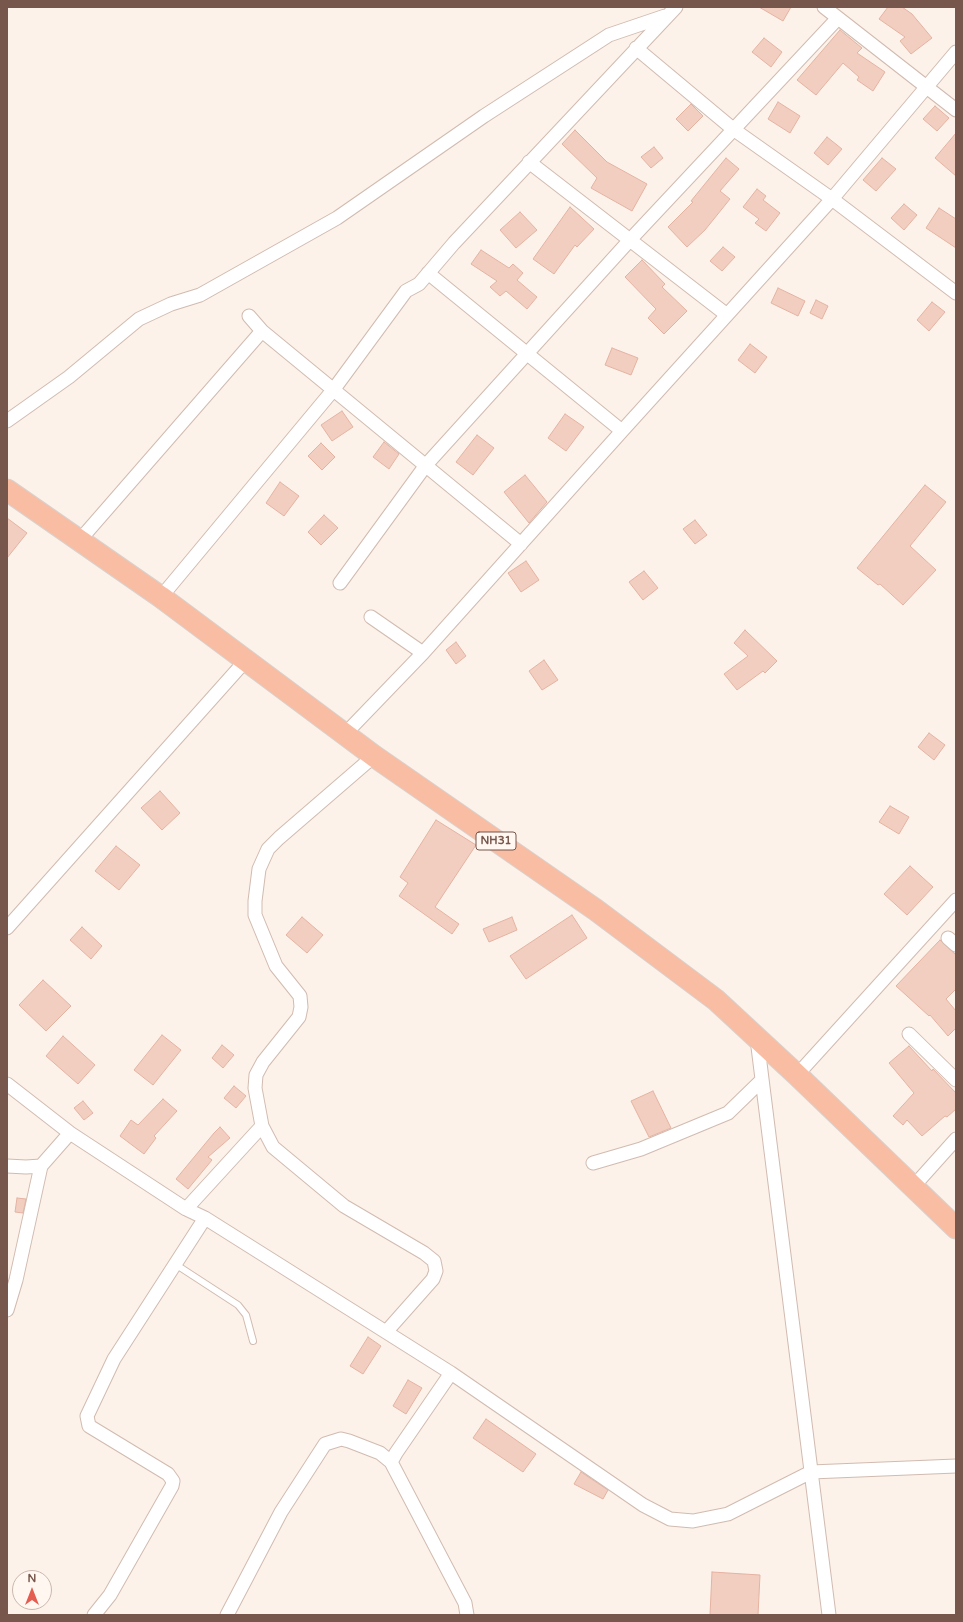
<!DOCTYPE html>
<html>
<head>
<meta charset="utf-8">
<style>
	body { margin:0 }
	#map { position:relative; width:963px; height:1622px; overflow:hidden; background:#fcf2e9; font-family:"Varela Round",sans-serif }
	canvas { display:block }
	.frame { position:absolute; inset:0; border:8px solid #77564c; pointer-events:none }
	.north { position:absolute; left:12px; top:1570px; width:40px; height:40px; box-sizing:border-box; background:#fff7f0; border:1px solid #c9b7ae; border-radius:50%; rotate:0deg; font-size:11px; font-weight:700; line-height:16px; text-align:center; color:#77564c }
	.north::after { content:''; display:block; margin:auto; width:14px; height:18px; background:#e45d50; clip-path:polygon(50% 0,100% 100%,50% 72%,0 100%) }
</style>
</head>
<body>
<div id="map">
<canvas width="963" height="1622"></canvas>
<div class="frame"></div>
<div class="north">N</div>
</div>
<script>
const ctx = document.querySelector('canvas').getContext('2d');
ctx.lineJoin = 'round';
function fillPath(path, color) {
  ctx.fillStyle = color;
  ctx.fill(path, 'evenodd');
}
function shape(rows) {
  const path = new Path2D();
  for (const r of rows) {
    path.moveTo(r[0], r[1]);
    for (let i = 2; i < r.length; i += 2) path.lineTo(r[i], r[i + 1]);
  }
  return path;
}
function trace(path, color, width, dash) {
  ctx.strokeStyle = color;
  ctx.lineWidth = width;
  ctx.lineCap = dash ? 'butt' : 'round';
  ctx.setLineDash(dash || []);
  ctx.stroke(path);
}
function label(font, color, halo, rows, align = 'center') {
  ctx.font = font + ' "Varela Round",sans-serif';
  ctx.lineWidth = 3;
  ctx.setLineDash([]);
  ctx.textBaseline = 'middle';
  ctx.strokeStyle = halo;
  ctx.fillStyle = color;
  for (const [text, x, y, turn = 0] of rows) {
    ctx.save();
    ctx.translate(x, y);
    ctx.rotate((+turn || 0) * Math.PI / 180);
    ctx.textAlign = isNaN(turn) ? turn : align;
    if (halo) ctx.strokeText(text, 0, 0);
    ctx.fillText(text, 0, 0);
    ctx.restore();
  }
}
const building = shape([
	[759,7,791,7,783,21,759,7],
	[888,7,902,7,912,14,932,38,911,54,900,41,905,37,879,19,888,7],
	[840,30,862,48,857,53,885,72,873,91,857,80,859,77,843,63,816,95,797,80,840,30],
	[764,38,782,52,771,67,752,52,764,38],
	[778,102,800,116,790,133,768,119,778,102],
	[691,104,703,116,688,131,676,119,691,104],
	[935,106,949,118,937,131,923,119,935,106],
	[575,130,607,162,647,184,632,211,591,188,597,178,562,144,575,130],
	[956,133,956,176,935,158,956,133],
	[827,137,842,149,828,165,814,153,827,137],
	[654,147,663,158,651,168,641,157,654,147],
	[726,158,739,169,720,191,730,199,705,230,687,247,668,227,693,202,691,201,726,158],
	[882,158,896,169,876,191,863,180,882,158],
	[757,189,766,196,763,200,780,213,766,231,755,223,759,219,743,207,757,189],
	[904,204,917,215,904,230,891,218,904,204],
	[570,207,594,229,577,247,575,245,554,274,533,259,570,207],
	[939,208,956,219,956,248,926,228,939,208],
	[520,212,537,230,516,248,500,230,520,212],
	[723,247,735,257,722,271,710,261,723,247],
	[481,250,509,268,513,264,523,273,517,280,537,297,527,309,506,291,500,296,490,287,497,281,471,264,481,250],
	[642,260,665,284,662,287,687,311,664,334,648,318,656,309,625,277,642,260],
	[778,288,805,301,798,316,771,303,778,288],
	[816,300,828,306,822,319,810,313,816,300],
	[932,302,945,312,929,331,917,320,932,302],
	[750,344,767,357,755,373,738,360,750,344],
	[612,348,638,358,631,375,605,365,612,348],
	[342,411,353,427,332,441,321,425,342,411],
	[565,414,584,427,566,451,548,438,565,414],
	[477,435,494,448,473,475,456,462,477,435],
	[384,442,399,454,389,469,373,457,384,442],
	[321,443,335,457,322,470,308,456,321,443],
	[525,475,547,502,529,523,504,492,525,475],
	[280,482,299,496,284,516,266,503,280,482],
	[925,485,946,502,910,546,936,570,903,605,880,584,878,585,857,568,925,485],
	[324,515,338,528,321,545,308,532,324,515],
	[7,518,27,533,7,558,7,518],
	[695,520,707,535,695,544,683,529,695,520],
	[526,561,539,580,521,592,508,573,526,561],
	[644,571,658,588,643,600,629,582,644,571],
	[745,630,777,661,765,673,763,671,737,690,724,674,748,656,734,643,745,630],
	[456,642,466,656,456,664,446,650,456,642],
	[544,660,558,680,542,690,529,671,544,660],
	[929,733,945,745,934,760,918,747,929,733],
	[160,791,180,813,162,830,141,808,160,791],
	[890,806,909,817,899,834,879,822,890,806],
	[436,820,476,845,435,907,459,924,452,934,399,896,408,883,400,877,436,820],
	[116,846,140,865,119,890,95,871,116,846],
	[910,866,933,887,907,915,884,894,910,866],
	[572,915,587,938,526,979,510,956,572,915],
	[302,917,323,935,307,953,286,935,302,917],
	[512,917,517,930,489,942,483,929,512,917],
	[82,927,102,946,91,959,70,940,82,927],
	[940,940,956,955,956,989,946,999,956,1011,956,1028,948,1036,930,1015,929,1016,896,986,940,940],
	[43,980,71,1006,46,1031,19,1005,43,980],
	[162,1035,181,1050,153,1085,134,1070,162,1035],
	[63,1036,95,1065,78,1084,46,1056,63,1036],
	[222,1045,234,1055,223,1068,212,1058,222,1045],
	[909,1046,932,1071,933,1069,956,1093,956,1109,947,1117,945,1116,922,1136,907,1120,903,1125,893,1116,914,1093,889,1063,909,1046],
	[234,1086,246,1096,236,1108,224,1098,234,1086],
	[653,1091,671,1128,649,1137,631,1101,653,1091],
	[163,1099,177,1111,154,1136,156,1138,144,1154,120,1136,131,1120,138,1125,163,1099],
	[83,1101,93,1113,84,1120,74,1108,83,1101],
	[220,1127,230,1138,208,1157,212,1160,188,1189,176,1179,214,1133,220,1127],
	[17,1198,26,1199,23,1213,15,1212,17,1198],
	[368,1337,381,1346,363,1374,350,1366,368,1337],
	[408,1380,422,1388,406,1414,393,1406,408,1380],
	[486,1419,536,1454,523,1472,473,1438,486,1419],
	[581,1472,608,1490,603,1499,574,1484,581,1472],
	[712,1572,760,1575,758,1615,710,1615,712,1572]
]);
fillPath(building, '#f2cec1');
trace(building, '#e4b2a1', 1);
const service = shape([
	[175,1264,238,1305,246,1315,253,1341]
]);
const minor = shape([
	[824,7,956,110],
	[636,48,733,129,832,199,956,293],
	[529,162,727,315],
	[428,273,622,431],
	[249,316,262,331,521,544],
	[7,421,69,377,139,319,171,304,200,295,337,218,484,116,609,35,665,16],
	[79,541,262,331],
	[340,583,426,465,629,241,838,18],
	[161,597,334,389,406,291,419,284,454,243,676,7],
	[371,617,423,653],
	[345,734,423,653,622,431,832,199,956,52],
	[374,756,279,838,268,849,259,869,255,901,255,915,276,966,300,996,301,1007,299,1017,263,1062,256,1075,255,1088,262,1126,273,1147,344,1206,424,1253,434,1261,436,1271,433,1279,386,1332],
	[7,928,247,659],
	[948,938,956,945],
	[909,1034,956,1080],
	[757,1039,829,1615],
	[797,1075,956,900],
	[7,1084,70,1133,186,1209,205,1218,386,1332,451,1373,643,1505,670,1519,693,1521,728,1514,811,1472,956,1466],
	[593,1163,641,1149,728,1113,762,1080],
	[7,1166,26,1167,41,1166,70,1133],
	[913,1187,956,1139],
	[186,1209,262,1126],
	[7,1310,16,1280,41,1166],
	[391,1462,465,1603,467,1615],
	[94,1615,110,1595,172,1486,173,1481,168,1474,89,1426,87,1416,114,1359,205,1218],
	[227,1615,281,1512,325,1444,341,1439,349,1441,380,1453,391,1462,396,1453,451,1373]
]);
const trunk = shape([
	[7,490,161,597,374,756,596,910,716,1000,797,1075,956,1228]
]);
trace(service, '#d1bbb1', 8);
trace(minor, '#d1bbb1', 15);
trace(trunk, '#d9d0cd', 23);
trace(service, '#fff', 6);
trace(minor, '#fff', 13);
trace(trunk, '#f8bda2', 21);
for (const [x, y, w] of [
	[496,841,40]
]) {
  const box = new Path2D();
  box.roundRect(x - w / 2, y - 9, w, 18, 3);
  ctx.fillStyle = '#fff7f0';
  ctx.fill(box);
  trace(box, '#77564c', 1);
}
label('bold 11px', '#77564c', null, [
	["NH31",496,841]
]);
</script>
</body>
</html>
